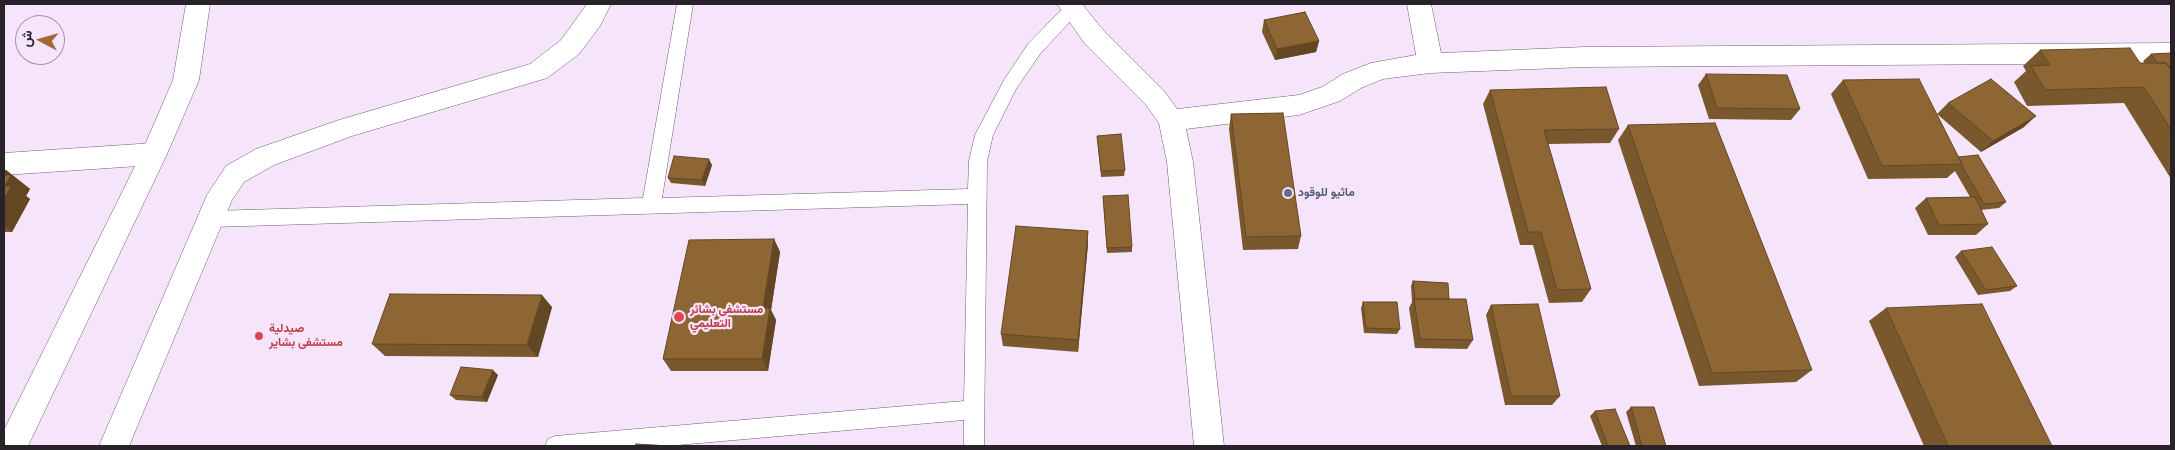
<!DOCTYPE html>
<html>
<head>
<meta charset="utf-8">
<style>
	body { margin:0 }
	#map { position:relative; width:2175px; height:450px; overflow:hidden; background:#f6e4fb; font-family:"Roboto Condensed",Vazirmatn,sans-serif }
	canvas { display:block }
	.frame { position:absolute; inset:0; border:5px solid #29222a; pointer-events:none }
	.north { position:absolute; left:15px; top:15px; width:50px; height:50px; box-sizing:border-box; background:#f6e4fb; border:1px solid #a496a7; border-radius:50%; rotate:276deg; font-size:14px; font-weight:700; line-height:20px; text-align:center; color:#29222a }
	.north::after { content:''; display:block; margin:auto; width:18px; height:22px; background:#a86633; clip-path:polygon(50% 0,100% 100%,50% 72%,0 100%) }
</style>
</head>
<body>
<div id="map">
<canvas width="2175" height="450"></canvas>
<div class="frame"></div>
<div class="north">ش</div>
</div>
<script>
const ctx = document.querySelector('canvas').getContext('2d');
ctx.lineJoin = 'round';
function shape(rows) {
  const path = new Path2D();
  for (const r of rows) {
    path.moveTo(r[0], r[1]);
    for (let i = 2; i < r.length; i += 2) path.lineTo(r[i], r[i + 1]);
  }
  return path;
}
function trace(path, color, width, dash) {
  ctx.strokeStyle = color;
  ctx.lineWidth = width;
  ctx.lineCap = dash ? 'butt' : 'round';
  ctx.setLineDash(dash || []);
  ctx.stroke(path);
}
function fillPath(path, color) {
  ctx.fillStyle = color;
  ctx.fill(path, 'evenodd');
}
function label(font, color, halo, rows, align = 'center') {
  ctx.font = font + ' "Roboto Condensed",Vazirmatn,sans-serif';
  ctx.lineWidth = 4.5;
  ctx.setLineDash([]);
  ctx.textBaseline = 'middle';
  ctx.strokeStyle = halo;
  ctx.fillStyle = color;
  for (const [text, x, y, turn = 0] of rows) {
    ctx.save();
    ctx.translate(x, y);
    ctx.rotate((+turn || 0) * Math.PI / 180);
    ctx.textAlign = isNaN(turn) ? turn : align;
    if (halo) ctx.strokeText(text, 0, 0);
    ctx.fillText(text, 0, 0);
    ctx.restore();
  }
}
const service = shape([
	[677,4,693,4,662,198,968,189,969,161,975,135,1004,80,1028,44,1066,5,1078,5,1080,9,1078,13,1040,54,1016,89,993,135,987,161,984,446,964,446,964,420,666,446,545,446,548,439,555,436,964,401,968,204,212,227,205,225,203,219,205,213,212,211,643,198,677,4]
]);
const minor = shape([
	[587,4,611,4,600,26,579,54,547,78,352,136,274,165,244,182,232,200,129,446,99,446,207,195,226,166,256,149,339,120,530,64,561,40,587,4],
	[1057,4,1082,4,1103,30,1164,91,1177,109,1299,95,1322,87,1343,74,1371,63,1416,55,1407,4,1431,4,1441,53,1585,47,2171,43,2171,63,1585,67,1430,73,1383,79,1361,88,1340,101,1299,115,1186,129,1193,162,1224,446,1194,446,1167,162,1159,123,1146,105,1085,44,1057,4],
	[154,143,163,146,167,154,163,162,154,165,4,175,4,153,154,143]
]);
const tertiary = shape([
	[186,4,210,4,199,80,167,154,28,446,4,446,4,430,141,154,173,80,186,4]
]);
trace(service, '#6d5e71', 1);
trace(minor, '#6d5e71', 1);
trace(tertiary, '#6d5e71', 1);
fillPath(service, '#fff');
fillPath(minor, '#fff');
fillPath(tertiary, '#fff');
fillPath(shape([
	[1264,20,1319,41,1316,52,1275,60,1262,32],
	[2040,50,2140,63,2145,63,2143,61,2151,54,2171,53,2171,179,2124,103,2027,106,2014,82,2026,71,2023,66],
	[1706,74,1800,109,1791,120,1709,119,1698,85],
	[1843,80,1958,157,2006,202,1999,208,1981,210,1988,224,1976,235,1928,235,1915,208,1926,198,1970,197,1955,171,1947,178,1868,179,1831,94],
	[1490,90,1619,129,1610,143,1548,144,1591,289,1582,302,1549,303,1533,245,1520,245,1483,104],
	[1948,103,2024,127,1981,152,1937,114],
	[1231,114,1301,236,1298,249,1243,250,1229,129],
	[1628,125,1812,370,1796,382,1699,386,1618,140],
	[1097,136,1125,170,1124,176,1101,177],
	[712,165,705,186,671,183,668,178],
	[4,170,6,170,30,189,26,196,30,199,12,232,4,232,4,233],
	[1103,196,1132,247,1132,252,1107,253],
	[774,239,780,252,771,310,776,320,768,371,671,371,663,359],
	[1088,244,1078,352,1003,346,1001,334],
	[1961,251,2017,286,2010,291,1978,295,1955,257],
	[1413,281,1449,299,1473,340,1467,349,1415,348,1409,308,1412,302,1411,286],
	[1363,302,1400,329,1397,334,1364,333,1361,308],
	[1491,305,1560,396,1552,405,1505,405,1486,315],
	[552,307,538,357,385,356,372,344],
	[1886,308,2052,446,1924,446,1869,321],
	[498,375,487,402,456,400,450,395],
	[1631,407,1666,446,1636,446,1626,412],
	[1595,411,1630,446,1602,446,1590,416]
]), '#7a582d');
fillPath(shape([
	[1319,41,1316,52,1275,60,1277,49],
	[2036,116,2024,127,1981,152,1993,141],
	[709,159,712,165,705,186,702,180],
	[6,170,30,189,26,196,30,199,12,232,4,226,4,199,5,186,4,173],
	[1088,231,1088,244,1078,352,1078,340],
	[774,239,780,252,771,310,776,320,768,371,762,359,763,308],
	[542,295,552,307,538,357,527,345],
	[493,370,498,375,487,402,482,397]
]), '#634724');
const building = shape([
	[1305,12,1319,41,1277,49,1264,20,1305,12],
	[2130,48,2140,63,2166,63,2171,70,2171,130,2144,87,2045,90,2031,66,2050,65,2040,50,2130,48],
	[2171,53,2171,69,2166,63,2157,63,2151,54,2171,53],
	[1706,74,1787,75,1800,109,1717,108,1706,74],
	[1919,79,1962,164,1882,166,1843,80,1919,79],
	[1991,79,2036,116,1993,141,1948,103,1991,79],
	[1606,87,1619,129,1544,130,1591,289,1557,290,1541,232,1528,232,1490,90,1606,87],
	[1283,113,1301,236,1246,237,1231,114,1283,113],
	[1715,123,1812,370,1712,373,1628,125,1715,123],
	[1121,134,1125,170,1101,171,1097,136,1121,134],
	[1978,155,2006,202,1984,204,1961,164,1962,164,1958,157,1978,155],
	[674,156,709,159,702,180,668,178,674,156],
	[4,175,11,175,5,186,11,186,4,199,4,175],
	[1128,195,1132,247,1107,248,1103,196,1128,195],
	[1975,197,1988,224,1939,225,1926,198,1975,197],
	[1016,226,1088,231,1078,340,1001,334,1016,226],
	[774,239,763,308,770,308,762,359,663,359,689,240,774,239],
	[1992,247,2017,286,1986,290,1961,251,1992,247],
	[1413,281,1448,283,1449,299,1415,299,1413,281],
	[390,294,542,295,527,345,372,344,390,294],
	[1414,299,1466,299,1473,340,1420,339,1414,299],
	[1363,302,1397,302,1400,329,1366,328,1363,302],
	[1538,304,1560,396,1511,396,1491,305,1538,304],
	[1982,304,2052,446,1948,446,1886,308,1982,304],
	[461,367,493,370,482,397,450,395,461,367],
	[1631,407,1654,407,1666,446,1642,446,1631,407],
	[1615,409,1630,446,1608,446,1595,411,1615,409],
	[636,444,670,446,636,446,636,444]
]);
fillPath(building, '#8e6634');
trace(building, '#634724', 1);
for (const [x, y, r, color] of [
	[1288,193,5,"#5c6f8a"],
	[679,317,6,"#e0444e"],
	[259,336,5,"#e0444e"]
]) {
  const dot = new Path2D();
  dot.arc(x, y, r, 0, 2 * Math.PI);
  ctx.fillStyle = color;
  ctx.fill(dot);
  trace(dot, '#f6e4fb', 2);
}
label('bold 12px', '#4e5e75', '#f6e4fb', [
	["ماثيو للوقود",1298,193]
], 'left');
label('bold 12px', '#be3a42', '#f6e4fb', [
	["مستشفى بشائر",690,310],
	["التعليمي",690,324],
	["صيدلية",269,329],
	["مستشفى بشاير",269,343]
], 'left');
</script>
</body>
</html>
